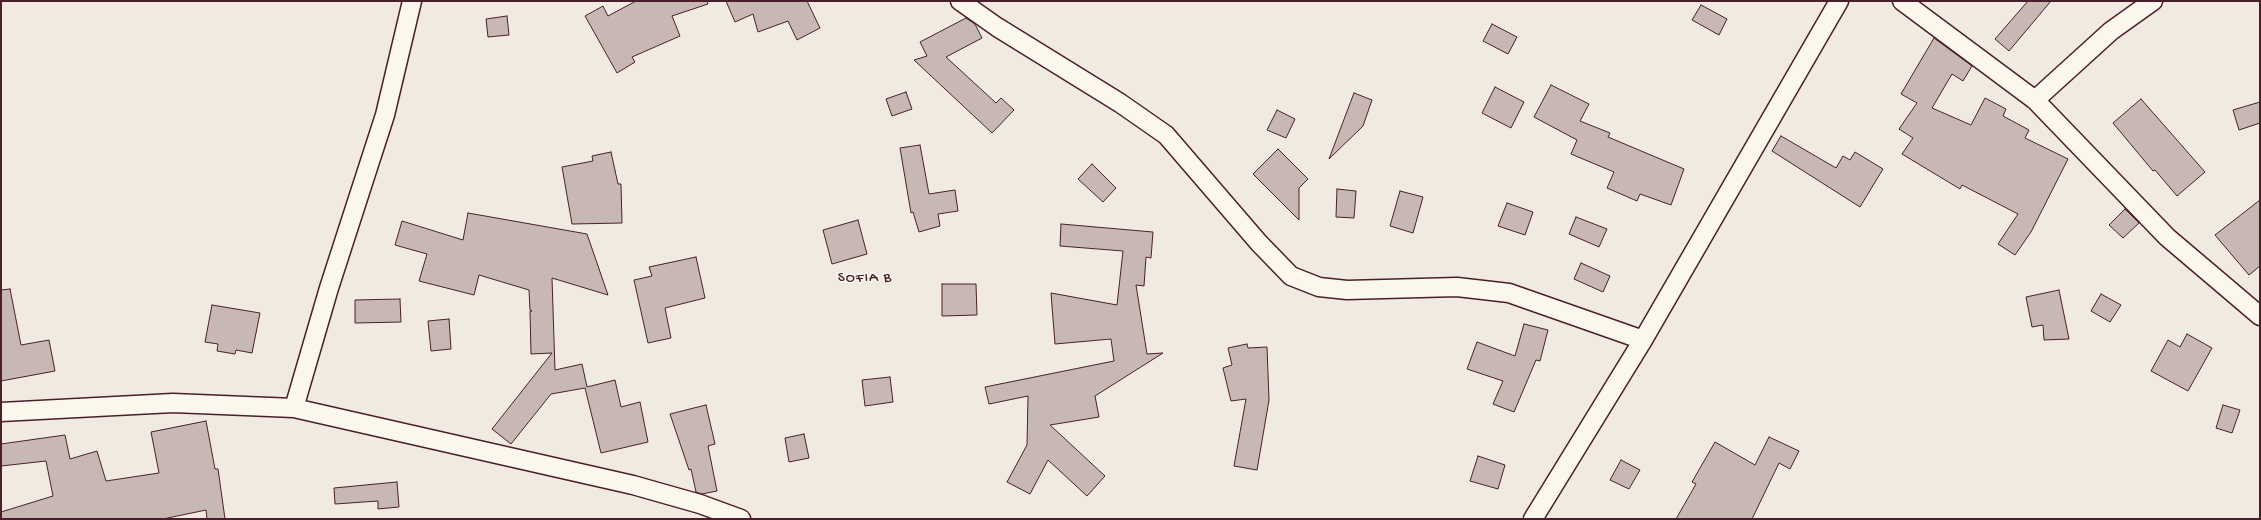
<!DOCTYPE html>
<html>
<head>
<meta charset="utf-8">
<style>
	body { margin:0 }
	#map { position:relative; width:2261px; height:520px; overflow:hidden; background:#f0eae0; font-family:"Gochi Hand",sans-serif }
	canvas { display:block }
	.frame { position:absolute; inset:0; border:2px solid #4a1f2b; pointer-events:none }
</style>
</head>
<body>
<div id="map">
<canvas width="2261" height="520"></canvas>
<div class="frame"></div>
</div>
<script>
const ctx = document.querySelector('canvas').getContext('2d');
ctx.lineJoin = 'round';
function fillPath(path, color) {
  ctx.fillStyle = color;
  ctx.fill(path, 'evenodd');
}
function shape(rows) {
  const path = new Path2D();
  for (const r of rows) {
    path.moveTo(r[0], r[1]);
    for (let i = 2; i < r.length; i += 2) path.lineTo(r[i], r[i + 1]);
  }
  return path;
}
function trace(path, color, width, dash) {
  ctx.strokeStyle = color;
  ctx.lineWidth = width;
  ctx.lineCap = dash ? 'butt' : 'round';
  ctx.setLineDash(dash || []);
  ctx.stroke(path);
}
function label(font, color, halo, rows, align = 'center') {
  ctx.font = font + ' "Gochi Hand",sans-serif';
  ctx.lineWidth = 3;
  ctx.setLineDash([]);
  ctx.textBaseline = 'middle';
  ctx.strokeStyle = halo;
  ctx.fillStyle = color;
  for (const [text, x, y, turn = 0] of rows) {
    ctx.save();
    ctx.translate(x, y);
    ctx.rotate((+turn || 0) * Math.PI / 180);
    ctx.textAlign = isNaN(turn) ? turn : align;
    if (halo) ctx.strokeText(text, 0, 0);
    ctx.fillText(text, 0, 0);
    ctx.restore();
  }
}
const building = shape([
	[636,1,707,1,708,4,672,16,680,36,632,57,635,62,617,73,585,16,603,6,608,16,636,1],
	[726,1,807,1,820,28,797,40,788,21,758,32,753,14,735,22,726,1],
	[2028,1,2051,1,2009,51,1995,39,2028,1],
	[1701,5,1727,19,1719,35,1692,20,1701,5],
	[507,16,509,35,488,37,486,19,507,16],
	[966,18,975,24,982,38,946,57,996,103,1001,98,1014,110,992,133,914,60,927,56,920,42,966,18],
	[1492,24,1517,37,1508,54,1483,41,1492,24],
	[1934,38,1972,66,1963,81,1952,74,1932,108,1971,125,1985,98,2006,109,2003,116,2029,130,2025,138,2068,159,2031,232,2015,255,1998,244,2018,214,1962,185,1960,189,1902,154,1913,138,1899,129,1917,103,1901,94,1934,38],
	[1551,85,1589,104,1580,121,1610,133,1608,137,1684,169,1671,205,1640,194,1637,201,1607,188,1614,172,1571,154,1577,140,1534,117,1551,85],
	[1495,87,1524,102,1511,128,1482,113,1495,87],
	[906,92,912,109,892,116,886,99,906,92],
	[1354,93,1372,100,1363,126,1329,159,1354,93],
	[2141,99,2205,172,2177,196,2155,170,2153,171,2113,123,2141,99],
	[2260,102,2260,123,2239,130,2233,110,2260,102],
	[1277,110,1295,119,1286,138,1267,130,1277,110],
	[1781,136,1836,168,1843,156,1850,160,1855,152,1883,169,1860,207,1772,151,1781,136],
	[920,145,929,194,955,190,958,211,938,214,940,226,919,232,913,212,911,213,900,148,920,145],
	[1278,149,1308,179,1299,188,1299,220,1253,174,1278,149],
	[611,152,618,184,621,184,622,223,572,224,562,167,593,161,592,156,611,152],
	[1092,164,1116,188,1103,202,1078,179,1092,164],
	[1337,189,1356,191,1354,218,1336,217,1337,189],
	[1400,191,1423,197,1413,233,1390,226,1400,191],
	[2260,200,2260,266,2249,275,2215,235,2260,200],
	[1507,203,1533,212,1525,235,1498,226,1507,203],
	[2125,209,2139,223,2123,238,2109,225,2125,209],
	[468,213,587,234,608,295,552,278,555,370,582,364,587,387,615,380,621,407,640,402,648,442,601,453,585,388,551,394,511,444,492,429,552,353,531,354,530,311,532,311,530,310,529,290,479,275,474,295,419,281,427,254,395,245,402,221,463,240,468,213],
	[1576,217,1607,229,1599,247,1569,234,1576,217],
	[858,220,867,254,832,264,823,230,858,220],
	[1061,224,1153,232,1151,258,1146,257,1144,286,1136,285,1147,354,1163,353,1095,396,1099,417,1050,425,1105,476,1087,496,1048,460,1030,494,1007,482,1027,445,1028,396,989,404,985,387,1114,361,1111,339,1055,344,1051,293,1117,305,1123,251,1060,246,1061,224],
	[696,257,705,298,665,308,671,338,648,343,634,280,652,276,649,267,696,257],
	[1581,263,1610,276,1603,292,1574,279,1581,263],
	[942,284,976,284,977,315,942,316,942,284],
	[10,289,21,345,49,340,55,371,1,381,1,290,10,289],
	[2059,290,2069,339,2044,340,2043,325,2032,327,2026,297,2059,290],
	[2101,294,2121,305,2110,322,2091,311,2101,294],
	[400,299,401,322,355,323,355,300,400,299],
	[212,305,260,313,252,353,236,350,235,354,217,351,218,344,205,342,212,305],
	[449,319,451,349,431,351,428,321,449,319],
	[1524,324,1548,330,1540,361,1536,360,1514,412,1493,404,1503,381,1467,369,1477,342,1515,356,1524,324],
	[2187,334,2212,348,2188,391,2151,371,2168,340,2180,347,2187,334],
	[1247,344,1248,348,1267,347,1269,400,1257,470,1234,466,1246,399,1231,401,1223,368,1232,365,1228,348,1247,344],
	[890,377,893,402,865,406,862,380,890,377],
	[706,405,715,444,708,446,717,491,702,494,696,492,691,469,689,470,670,414,706,405],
	[2223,405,2240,410,2232,433,2216,428,2223,405],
	[206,421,215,469,218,469,225,519,207,519,206,510,163,519,1,519,1,512,53,496,46,461,1,466,1,444,65,435,70,459,97,451,106,481,159,473,151,432,206,421],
	[804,434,809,458,789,462,785,438,804,434],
	[1769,437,1799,451,1790,469,1779,463,1752,519,1676,519,1696,484,1692,482,1715,442,1755,465,1769,437],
	[1478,456,1505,465,1498,489,1470,481,1478,456],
	[1621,460,1640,470,1629,489,1610,480,1621,460],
	[397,482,399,507,378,509,378,501,335,504,334,488,397,482]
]);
fillPath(building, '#c8b8b3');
trace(building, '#4a1f2b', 1);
const street = shape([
	[960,1,997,27,1120,103,1166,135,1259,243,1291,276,1319,287,1347,290,1457,287,1509,293,1643,340],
	[1902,1,2035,100,2167,237,2260,316],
	[2035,100,2111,31,2153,1],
	[294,408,329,288,385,115,412,1],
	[1,412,173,403,294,408,633,485,700,504,741,519],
	[1533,519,1643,340,1839,1]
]);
trace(street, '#4a1f2b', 21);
trace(street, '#fbf7ec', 18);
ctx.letterSpacing = '1px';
label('15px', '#4a1f2b', '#fbf7ec', [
	["SOFIA B",865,279]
]);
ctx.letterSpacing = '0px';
</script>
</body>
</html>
